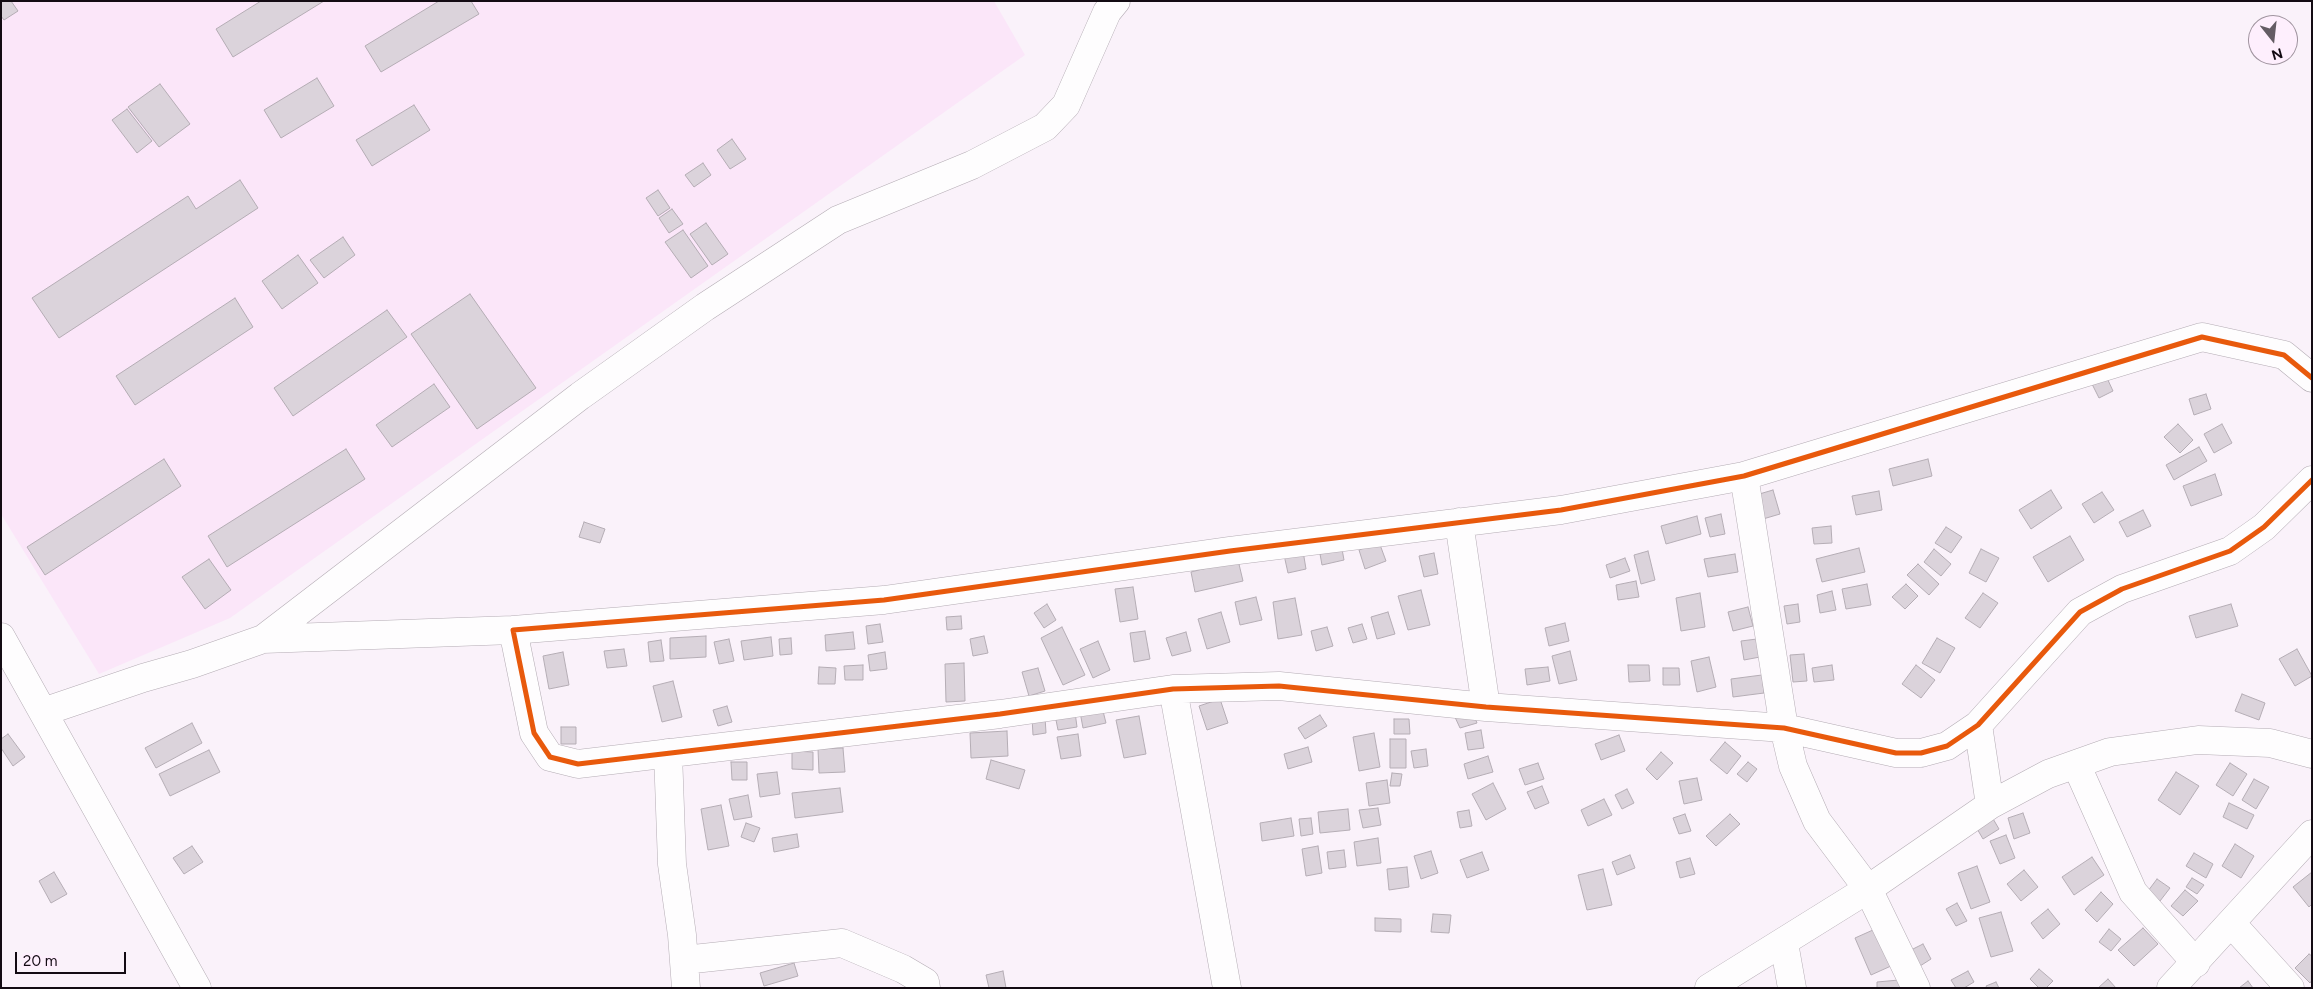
<!DOCTYPE html>
<html>
<head>
<meta charset="utf-8">
<style>
	body { margin:0 }
	#map { position:relative; width:2313px; height:989px; overflow:hidden; background:#faf2fa; font-family:Figtree,sans-serif }
	canvas { display:block }
	.frame { position:absolute; inset:0; border:2px solid #130b13; pointer-events:none }
	.north { position:absolute; left:2248px; top:15px; width:50px; height:50px; box-sizing:border-box; background:#feeffd; border:1px solid #a0949f; border-radius:50%; rotate:164deg; font-size:14px; font-weight:700; line-height:20px; text-align:center; color:#130b13 }
	.north::after { content:''; display:block; margin:auto; width:18px; height:22px; background:#645c64; clip-path:polygon(50% 0,100% 100%,50% 72%,0 100%) }
	.scale { position:absolute; left:15px; top:952px; width:111px; height:22px; box-sizing:border-box; border:2px solid #130b13; border-top:0; padding-left:6px; font-size:15px; line-height:18px; white-space:nowrap; color:#130b13; -webkit-text-stroke:4px #feeffd; paint-order:stroke }
</style>
</head>
<body>
<div id="map">
<canvas width="2313" height="989"></canvas>
<div class="frame"></div>
<div class="north">N</div>
<div class="scale">20 m</div>
</div>
<script>
const ctx = document.querySelector('canvas').getContext('2d');
ctx.lineJoin = 'round';
function fillPath(path, color) {
  ctx.fillStyle = color;
  ctx.fill(path, 'evenodd');
}
function shape(rows) {
  const path = new Path2D();
  for (const r of rows) {
    path.moveTo(r[0], r[1]);
    for (let i = 2; i < r.length; i += 2) path.lineTo(r[i], r[i + 1]);
  }
  return path;
}
function trace(path, color, width, dash) {
  ctx.strokeStyle = color;
  ctx.lineWidth = width;
  ctx.lineCap = dash ? 'butt' : 'round';
  ctx.setLineDash(dash || []);
  ctx.stroke(path);
}
fillPath(shape([
	[1,1,994,1,1025,55,230,618,99,674,1,514]
]), '#fbe6f9');
const building = shape([
	[1,1,11,1,18,11,4,20,1,16,1,1],
	[261,1,324,1,233,57,216,29,261,1],
	[439,1,471,1,479,14,381,72,365,46,439,1],
	[317,78,334,106,281,138,264,110,317,78],
	[160,84,190,124,159,147,128,107,160,84],
	[414,105,430,130,372,166,356,140,414,105],
	[127,109,152,141,137,153,112,120,127,109],
	[732,139,746,159,730,169,717,150,732,139],
	[703,163,711,175,694,187,685,175,703,163],
	[240,180,258,208,59,338,32,298,188,196,196,209,240,180],
	[658,190,670,208,658,216,646,198,658,190],
	[672,209,683,224,669,233,659,218,672,209],
	[706,223,728,254,712,265,690,234,706,223],
	[683,230,708,266,691,278,665,242,683,230],
	[343,237,355,255,324,278,310,260,343,237],
	[298,255,318,283,282,309,262,281,298,255],
	[470,294,536,388,477,429,411,334,470,294],
	[235,298,253,327,135,405,116,376,235,298],
	[387,310,407,337,293,416,274,388,387,310],
	[2107,378,2113,391,2099,398,2092,384,2107,378],
	[434,384,450,407,392,447,376,425,434,384],
	[2206,394,2211,409,2194,415,2189,399,2206,394],
	[2178,424,2193,440,2180,453,2164,437,2178,424],
	[2222,424,2232,443,2214,453,2204,434,2222,424],
	[2199,447,2207,461,2174,480,2166,465,2199,447],
	[346,449,365,479,227,567,208,536,346,449],
	[164,459,181,486,45,575,27,547,164,459],
	[1928,459,1932,476,1893,486,1889,469,1928,459],
	[2215,474,2222,495,2191,506,2183,486,2215,474],
	[1773,490,1780,514,1763,519,1756,495,1773,490],
	[2051,490,2062,508,2031,529,2019,510,2051,490],
	[1879,491,1882,510,1856,515,1852,496,1879,491],
	[2102,492,2114,510,2094,523,2082,504,2102,492],
	[2143,510,2151,526,2127,537,2119,522,2143,510],
	[1721,514,1725,534,1710,537,1705,518,1721,514],
	[1697,516,1701,534,1666,544,1661,526,1697,516],
	[584,522,605,529,600,543,579,537,584,522],
	[1831,526,1832,543,1814,544,1812,528,1831,526],
	[1946,527,1962,537,1951,553,1935,543,1946,527],
	[2070,536,2084,560,2048,582,2033,557,2070,536],
	[1379,542,1386,561,1365,569,1359,550,1379,542],
	[1859,548,1865,572,1822,582,1816,559,1859,548],
	[1342,549,1344,560,1322,565,1320,554,1342,549],
	[1934,549,1951,564,1941,576,1924,562,1934,549],
	[1981,549,1999,558,1986,582,1969,573,1981,549],
	[1303,551,1306,569,1288,573,1284,555,1303,551],
	[1648,551,1655,580,1641,584,1634,555,1648,551],
	[1434,553,1438,574,1424,577,1419,556,1434,553],
	[1735,554,1738,572,1708,577,1704,559,1735,554],
	[1625,558,1630,571,1610,578,1606,565,1625,558],
	[209,559,231,590,205,609,182,577,209,559],
	[1238,560,1243,581,1195,592,1191,572,1238,560],
	[1918,564,1939,584,1929,595,1907,575,1918,564],
	[1636,581,1639,597,1618,600,1616,585,1636,581],
	[1867,584,1871,605,1846,609,1842,589,1867,584],
	[1906,584,1918,596,1905,609,1892,597,1906,584],
	[1133,587,1138,619,1120,622,1115,589,1133,587],
	[1421,590,1430,625,1408,630,1398,596,1421,590],
	[1832,591,1836,610,1820,613,1817,595,1832,591],
	[1700,593,1705,627,1681,631,1676,598,1700,593],
	[1983,593,1998,603,1980,628,1965,618,1983,593],
	[1256,597,1262,620,1240,625,1235,602,1256,597],
	[1295,598,1302,635,1278,639,1273,602,1295,598],
	[1047,604,1056,620,1044,628,1034,613,1047,604],
	[1798,604,1800,622,1787,624,1784,606,1798,604],
	[2231,604,2238,626,2196,638,2189,616,2231,604],
	[1748,607,1753,626,1733,631,1728,612,1748,607],
	[1221,612,1230,642,1207,649,1198,619,1221,612],
	[1388,612,1395,634,1377,639,1371,617,1388,612],
	[961,616,962,629,947,630,946,617,961,616],
	[1565,623,1569,641,1549,646,1545,628,1565,623],
	[880,624,883,642,868,644,866,626,880,624],
	[1362,624,1367,639,1353,643,1348,628,1362,624],
	[1062,627,1085,675,1063,685,1041,638,1062,627],
	[1327,627,1333,646,1316,651,1311,631,1327,627],
	[1145,631,1150,659,1134,662,1130,633,1145,631],
	[853,632,855,649,826,651,825,635,853,632],
	[1186,632,1191,651,1172,656,1166,638,1186,632],
	[706,636,706,657,670,659,670,638,706,636],
	[984,636,988,653,973,656,970,639,984,636],
	[771,637,773,656,744,660,741,641,771,637],
	[791,638,792,654,780,655,779,639,791,638],
	[1937,638,1955,648,1940,673,1922,663,1937,638],
	[729,639,734,661,719,664,714,642,729,639],
	[1757,639,1760,657,1744,660,1741,641,1757,639],
	[661,640,664,661,650,662,648,642,661,640],
	[1098,641,1110,670,1093,678,1080,649,1098,641],
	[624,649,627,666,607,668,604,651,624,649],
	[2297,649,2312,676,2295,686,2279,659,2297,649],
	[1570,651,1577,680,1559,684,1552,656,1570,651],
	[563,652,569,685,549,689,543,656,563,652],
	[885,652,887,669,870,671,868,655,885,652],
	[1804,654,1807,681,1793,682,1790,655,1804,654],
	[1709,657,1716,687,1697,692,1691,661,1709,657],
	[964,663,965,701,946,702,945,664,964,663],
	[863,665,863,680,845,680,844,666,863,665],
	[1628,665,1649,665,1650,681,1629,682,1628,665],
	[1832,665,1834,680,1814,682,1812,668,1832,665],
	[1916,665,1935,680,1921,698,1902,684,1916,665],
	[819,667,836,668,835,684,818,684,819,667],
	[1548,667,1550,681,1527,685,1525,669,1548,667],
	[1038,668,1045,691,1029,696,1022,672,1038,668],
	[1663,668,1679,668,1680,685,1663,685,1663,668],
	[1762,675,1764,693,1733,697,1731,679,1762,675],
	[673,681,682,717,662,722,653,686,673,681],
	[2242,694,2265,703,2259,720,2235,711,2242,694],
	[1220,699,1228,723,1207,730,1199,706,1220,699],
	[727,706,732,722,718,726,713,710,727,706],
	[1102,707,1106,723,1083,728,1080,712,1102,707],
	[1472,710,1477,723,1460,728,1454,715,1472,710],
	[1075,712,1077,727,1058,730,1055,715,1075,712],
	[1320,715,1327,726,1305,739,1298,728,1320,715],
	[1139,716,1146,754,1124,758,1116,720,1139,716],
	[1045,717,1046,733,1033,735,1032,718,1045,717],
	[1394,719,1409,719,1410,734,1394,734,1394,719],
	[192,723,202,743,156,768,145,748,192,723],
	[561,727,576,727,576,744,561,744,561,727],
	[1481,730,1484,748,1468,750,1465,733,1481,730],
	[1007,731,1008,756,971,758,970,733,1007,731],
	[1374,733,1380,767,1359,771,1353,737,1374,733],
	[8,734,25,757,13,766,1,748,1,739,8,734],
	[1078,734,1081,756,1061,759,1057,737,1078,734],
	[1619,735,1625,751,1601,760,1595,744,1619,735],
	[1390,739,1406,739,1406,768,1390,768,1390,739],
	[1725,742,1741,756,1727,774,1710,760,1725,742],
	[1308,747,1312,762,1288,769,1284,754,1308,747],
	[843,748,845,772,819,773,818,749,843,748],
	[1426,749,1428,766,1414,768,1411,751,1426,749],
	[209,750,220,772,170,796,159,774,209,750],
	[792,751,813,752,813,770,792,769,792,751],
	[1661,752,1673,763,1657,780,1646,769,1661,752],
	[1488,756,1493,772,1468,779,1464,764,1488,756],
	[991,760,1025,770,1019,789,986,779,991,760],
	[731,762,747,762,747,780,732,780,731,762],
	[1748,762,1757,769,1747,782,1737,774,1748,762],
	[1538,763,1544,779,1525,785,1519,769,1538,763],
	[2230,763,2247,774,2233,796,2216,785,2230,763],
	[777,772,780,794,760,797,757,774,777,772],
	[2176,772,2199,786,2180,815,2158,800,2176,772],
	[1392,773,1402,774,1400,786,1390,786,1392,773],
	[1697,778,1702,800,1684,804,1679,781,1697,778],
	[2254,779,2269,787,2256,809,2242,800,2254,779],
	[1387,780,1390,803,1369,806,1366,783,1387,780],
	[1493,783,1506,809,1486,820,1472,794,1493,783],
	[1542,786,1549,803,1535,809,1527,792,1542,786],
	[840,788,843,812,795,818,792,793,840,788],
	[1627,789,1634,803,1622,809,1615,795,1627,789],
	[748,795,752,817,734,820,729,799,748,795],
	[1604,799,1612,815,1588,826,1581,810,1604,799],
	[2229,803,2254,815,2247,829,2223,817,2229,803],
	[721,805,729,846,708,850,701,809,721,805],
	[1378,808,1381,825,1363,828,1359,810,1378,808],
	[1348,809,1350,830,1320,833,1318,812,1348,809],
	[1469,810,1472,826,1460,828,1457,812,1469,810],
	[2023,813,2030,833,2014,839,2008,818,2023,813],
	[1685,814,1691,831,1679,834,1673,818,1685,814],
	[1730,814,1740,824,1716,846,1706,836,1730,814],
	[1992,817,1999,829,1983,839,1976,827,1992,817],
	[1291,818,1294,836,1262,841,1260,823,1291,818],
	[1311,818,1313,834,1301,836,1299,819,1311,818],
	[746,823,760,828,754,842,741,837,746,823],
	[797,834,799,847,774,852,772,838,797,834],
	[2006,835,2015,858,2000,864,1990,841,2006,835],
	[1378,838,1381,863,1357,866,1354,842,1378,838],
	[2235,844,2254,856,2241,878,2222,866,2235,844],
	[192,846,203,862,184,874,173,858,192,846],
	[1318,846,1322,873,1306,876,1302,849,1318,846],
	[1344,850,1346,867,1329,869,1327,852,1344,850],
	[1431,851,1438,873,1421,879,1414,856,1431,851],
	[1482,852,1489,870,1467,878,1460,860,1482,852],
	[2194,853,2213,864,2206,878,2186,866,2194,853],
	[1630,855,1635,868,1617,875,1612,862,1630,855],
	[2092,857,2104,875,2074,895,2062,877,2092,857],
	[1690,858,1695,874,1680,878,1676,862,1690,858],
	[1977,866,1990,902,1971,909,1958,873,1977,866],
	[1407,867,1409,887,1389,890,1387,869,1407,867],
	[1603,869,1612,905,1587,910,1578,875,1603,869],
	[2024,870,2038,887,2021,901,2007,884,2024,870],
	[54,872,67,894,51,903,39,881,54,872],
	[2312,872,2312,904,2309,907,2293,887,2312,872],
	[2192,878,2204,885,2197,894,2186,887,2192,878],
	[2157,879,2170,888,2160,901,2148,891,2157,879],
	[2185,890,2198,901,2183,916,2171,906,2185,890],
	[2101,892,2113,904,2097,922,2085,910,2101,892],
	[1957,903,1967,921,1956,926,1946,909,1957,903],
	[2048,909,2060,924,2043,939,2031,923,2048,909],
	[2001,912,2013,951,1991,957,1979,918,2001,912],
	[1433,914,1451,915,1449,933,1431,932,1433,914],
	[1375,918,1401,919,1401,932,1375,931,1375,918],
	[2143,928,2158,944,2134,966,2118,950,2143,928],
	[2109,929,2121,939,2111,951,2099,942,2109,929],
	[1873,930,1891,966,1871,975,1855,938,1873,930],
	[1923,944,1931,959,1920,966,1911,950,1923,944],
	[2309,954,2312,956,2312,980,2310,983,2295,968,2309,954],
	[794,963,798,976,764,986,760,973,794,963],
	[2039,969,2053,981,2046,988,2039,988,2030,979,2039,969],
	[1003,971,1006,988,989,988,986,975,1003,971],
	[1968,971,1974,982,1964,988,1956,988,1951,980,1968,971],
	[2108,979,2116,988,2098,988,2108,979],
	[1899,980,1900,988,1877,988,1877,982,1899,980],
	[2248,981,2253,988,2239,988,2248,981],
	[1996,982,1999,988,1987,988,1986,986,1996,982]
]);
fillPath(building, '#dbd3db');
trace(building, '#b5adb5', 1);
const minor = shape([
	[2312,378,2284,355,2202,337,1744,476,1561,510,1230,551,884,600,513,630,534,733,550,757,578,764,1000,714,1173,689,1279,686,1486,707,1784,728,1896,753,1921,753,1947,746,1978,725,2080,612,2122,589,2230,551,2264,527,2312,480],
	[1744,476,1784,728,1793,766,1817,821,1868,889,1916,988],
	[1459,522,1486,707],
	[1,637,197,988],
	[263,639,580,396,705,307,838,220,972,165,1045,127,1066,105,1107,12,1116,1],
	[1173,689,1227,988],
	[43,712,143,678,192,664,263,639,513,630],
	[1978,725,1990,805],
	[668,753,672,864,682,935,686,988],
	[2076,764,2133,892,2196,963],
	[2231,923,2290,988],
	[1784,943,1792,988],
	[684,960,842,943,903,969,925,982,926,988],
	[1709,988,1868,889,1990,805,2048,774,2110,752,2198,740,2270,743,2312,754],
	[2171,988,2312,834]
]);
trace(minor, '#b4acb4', 29);
trace(minor, '#fefdfe', 28);
trace(shape([
	[2312,378,2284,355,2202,337,1744,476,1561,510,1230,551,884,600,513,630,534,733,550,757,578,764,1000,714,1173,689,1279,686,1486,707,1784,728,1896,753,1921,753,1947,746,1978,725,2080,612,2122,589,2230,551,2264,527,2312,480]
]), '#e8590c', 5);
</script>
</body>
</html>
